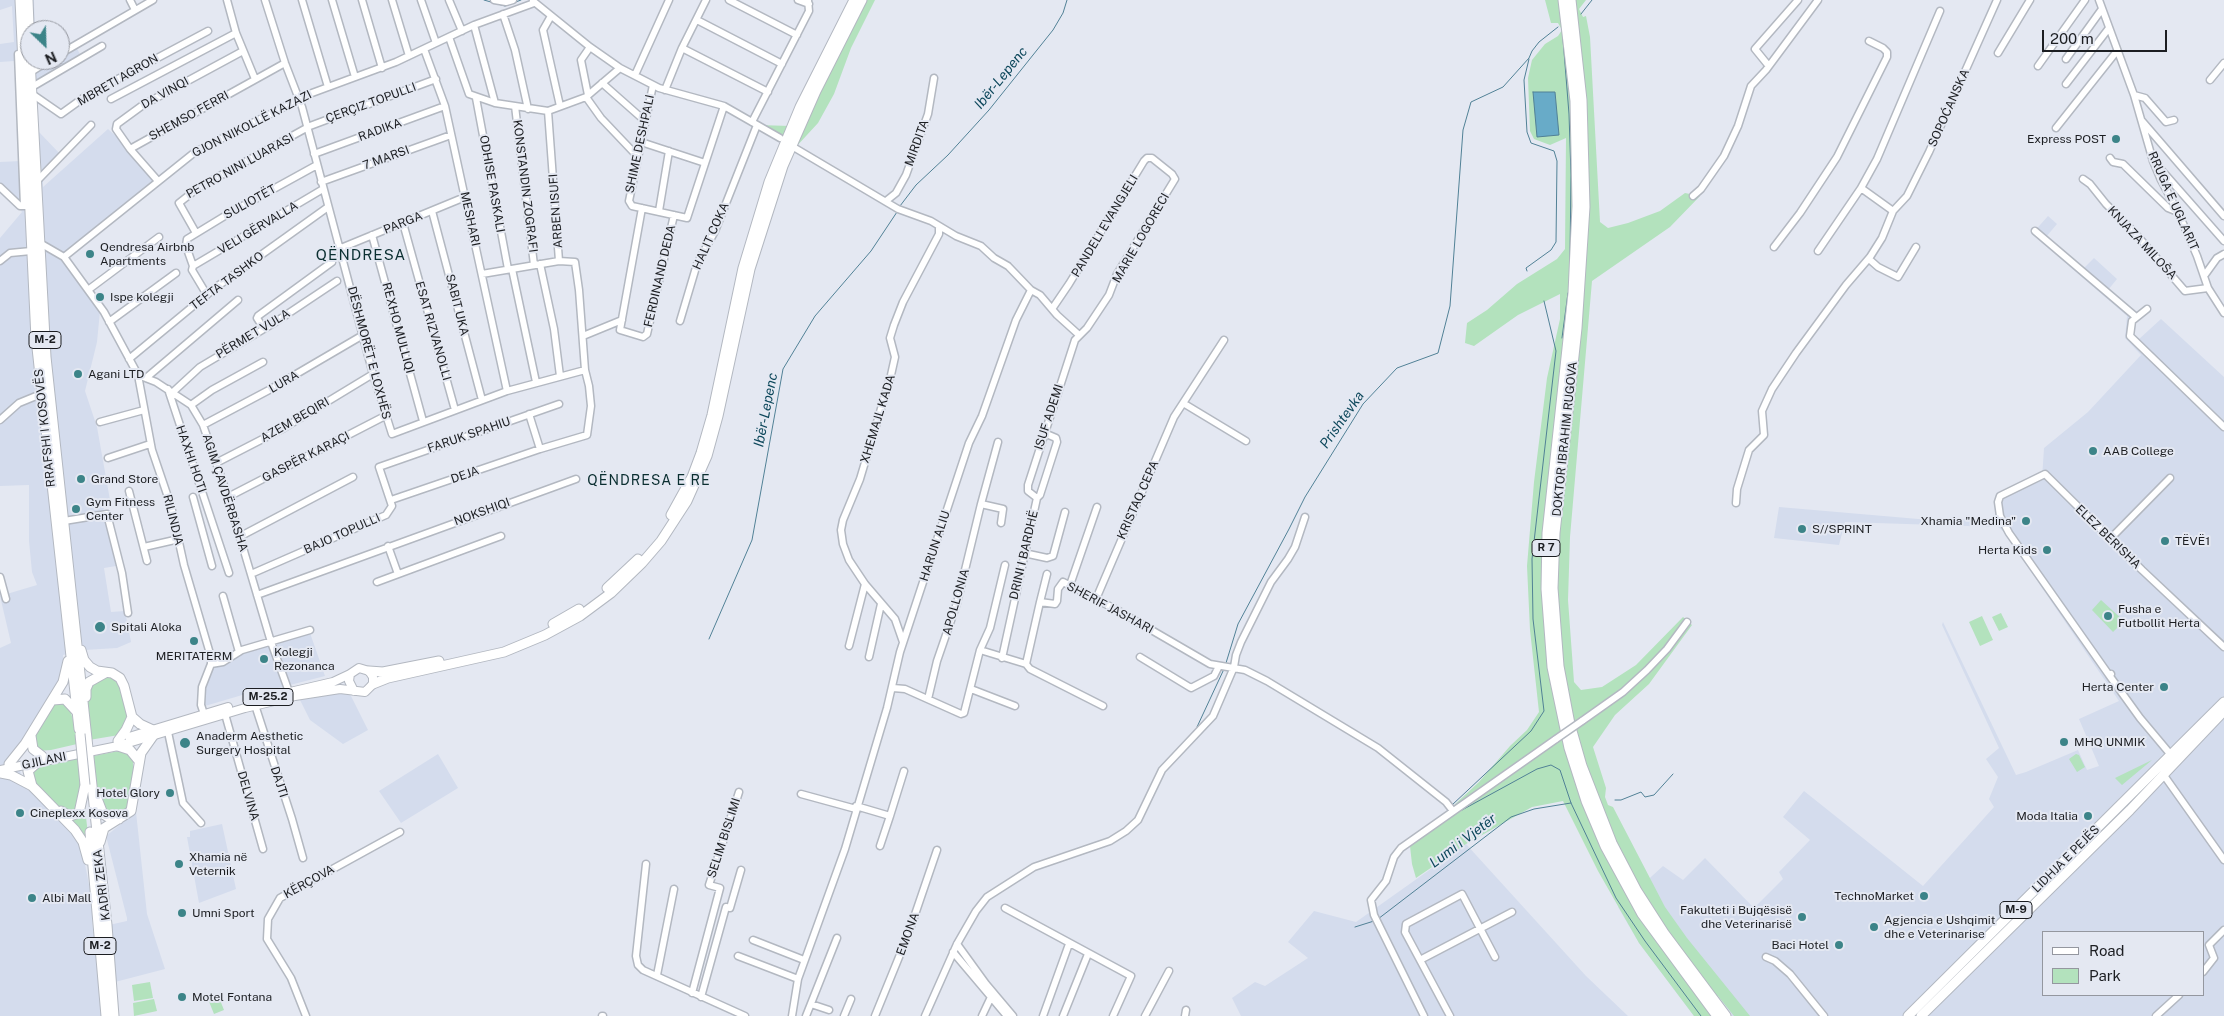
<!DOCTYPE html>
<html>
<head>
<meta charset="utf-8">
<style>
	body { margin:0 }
	#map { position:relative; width:2224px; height:1016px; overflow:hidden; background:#e4e8f2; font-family:"Public Sans",sans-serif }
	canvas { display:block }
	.legend { position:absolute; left:2042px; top:931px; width:162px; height:65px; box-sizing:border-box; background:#e4e8f2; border:1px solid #94979f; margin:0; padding:6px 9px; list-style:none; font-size:15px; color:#1c1e22 }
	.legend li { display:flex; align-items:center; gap:10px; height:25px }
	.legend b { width:25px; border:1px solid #94979f }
	.north { position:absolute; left:20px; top:20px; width:50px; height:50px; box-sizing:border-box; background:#e4e8f2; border:1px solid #94979f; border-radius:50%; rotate:156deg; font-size:14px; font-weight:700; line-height:20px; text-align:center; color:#1c1e22 }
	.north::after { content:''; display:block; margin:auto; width:18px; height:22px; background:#3c8488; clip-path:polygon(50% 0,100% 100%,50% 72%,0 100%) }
	.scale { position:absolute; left:2042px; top:30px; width:125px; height:22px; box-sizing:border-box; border:2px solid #1c1e22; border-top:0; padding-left:6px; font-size:15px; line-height:18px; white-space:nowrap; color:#1c1e22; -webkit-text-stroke:4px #e4e8f2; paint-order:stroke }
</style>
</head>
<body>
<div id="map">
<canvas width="2224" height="1016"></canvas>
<ul class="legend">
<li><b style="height:6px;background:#fff"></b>Road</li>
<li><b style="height:14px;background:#b3e2bd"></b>Park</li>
</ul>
<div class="north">N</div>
<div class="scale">200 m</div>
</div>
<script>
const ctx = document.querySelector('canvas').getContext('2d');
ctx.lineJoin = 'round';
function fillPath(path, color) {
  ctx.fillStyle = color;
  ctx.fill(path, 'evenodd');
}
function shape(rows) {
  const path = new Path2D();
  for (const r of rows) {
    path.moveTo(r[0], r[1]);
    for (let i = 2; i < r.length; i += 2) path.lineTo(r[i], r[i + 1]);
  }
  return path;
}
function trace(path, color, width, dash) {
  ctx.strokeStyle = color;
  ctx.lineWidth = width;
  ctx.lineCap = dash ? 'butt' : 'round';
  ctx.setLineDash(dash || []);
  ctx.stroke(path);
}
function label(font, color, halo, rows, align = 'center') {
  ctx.font = font + ' "Public Sans",sans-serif';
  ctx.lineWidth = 4;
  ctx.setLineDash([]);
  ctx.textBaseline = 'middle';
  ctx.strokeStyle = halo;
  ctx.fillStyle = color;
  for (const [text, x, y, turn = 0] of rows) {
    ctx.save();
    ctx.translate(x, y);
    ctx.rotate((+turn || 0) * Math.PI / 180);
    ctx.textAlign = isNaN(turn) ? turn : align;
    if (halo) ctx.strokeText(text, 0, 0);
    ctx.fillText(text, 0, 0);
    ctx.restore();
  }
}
fillPath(shape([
	[0,0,34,0,35,30,30,30,30,60,36,60,36,65,45,60,60,60,60,51,74,43,81,56,37,83,16,85,14,61,0,62,0,44,14,42,12,6,0,10],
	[108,129,130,149,158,181,64,257,100,311,97,342,85,391,97,427,110,500,101,513,107,522,116,566,104,568,111,612,125,611,131,642,117,648,85,650,63,655,64,673,18,758,23,786,41,800,77,838,83,854,92,900,92,922,104,1016,0,1016,0,648,11,643,0,596,37,585,32,572,29,541,29,485,0,486,0,238,22,212,0,186,0,162,21,161,20,136,39,132,60,154,43,171,43,187],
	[2048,216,2057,224,2046,237,2082,270,2094,258,2117,279,2108,290,2136,312,2131,332,2138,340,2161,319,2224,377,2224,1016,1694,1016,1639,943,1618,907,1663,866,1683,880,1705,858,1754,908,1783,879,1779,872,1810,840,1783,817,1804,791,1923,886,1994,807,1989,799,1998,777,1986,759,1999,748,1942,625,1943,622,2016,775,2026,772,2078,750,2087,770,2099,766,2079,719,2119,701,2004,532,1998,527,1845,522,1839,545,1774,538,1779,507,1930,520,1994,518,2000,501,2006,495,2042,479,2044,448,2088,412,2141,355,2125,338,2127,316,2032,234],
	[2043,932,2203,932,2203,995,2043,995],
	[310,633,325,676,290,685,276,642],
	[274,643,289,686,249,693,205,706,204,694,209,673,212,669,242,653],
	[338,693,348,693,351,696,368,730,343,744,310,720,300,700],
	[438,754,458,788,401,823,379,791],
	[136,812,147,914,165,969,115,982,109,925,127,921,127,918,106,836],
	[222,824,236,889,199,903,187,837,190,837,190,831],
	[1466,844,1586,976,1628,1016,1241,1016,1232,998,1255,982,1265,986,1308,958,1288,942,1314,911,1356,922]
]), '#d4dced');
fillPath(shape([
	[854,0,875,0,851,48,834,94,818,123,795,148,757,125,791,126],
	[1545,0,1586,0,1579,9,1583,17,1586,16,1590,37,1600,222,1608,228,1628,223,1660,211,1685,193,1700,196,1670,227,1592,281,1570,537,1568,600,1574,682,1581,690,1602,687,1636,665,1683,617,1692,625,1649,684,1615,715,1593,747,1606,788,1605,797,1608,805,1613,807,1665,907,1687,938,1750,1016,1734,1016,1718,996,1704,1007,1712,1016,1694,1016,1639,943,1598,871,1563,801,1532,807,1466,844,1416,878,1412,864,1410,846,1479,782,1510,746,1527,730,1539,712,1530,630,1527,566,1534,482,1547,378,1560,319,1560,294,1518,315,1474,346,1465,343,1467,323,1487,310,1517,284,1557,259,1565,249,1566,138,1550,145,1534,139,1530,131,1528,78,1532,60,1545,44,1558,36,1562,30,1558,23,1551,23],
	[2101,600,2124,621,2113,632,2092,610],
	[2001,613,2008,627,1999,631,1992,617],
	[1982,616,1993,640,1980,646,1969,622],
	[105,677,113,678,121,685,129,720,119,735,89,740,87,689],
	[56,701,69,705,77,736,77,744,51,750,37,751,34,737],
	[124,750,133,756,133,780,128,810,114,818,100,806,92,763,93,756],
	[2076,754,2079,755,2085,767,2077,772,2069,759],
	[79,757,81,800,76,813,60,809,41,791,31,775,33,769,40,765],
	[2152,760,2122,785,2115,778],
	[85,808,90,853,69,818,80,816,84,813],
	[150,982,153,998,134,1001,132,985],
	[218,995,224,1010,214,1014,208,999],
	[154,999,157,1011,134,1016,133,1003]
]), '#b3e2bd');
const water = shape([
	[1533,92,1555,92,1559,135,1537,137,1533,92]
]);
fillPath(water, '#68abc8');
trace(water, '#518196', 1);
trace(shape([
	[484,0,505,6,521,0],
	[1581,14,1592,0],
	[1563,39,1569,114,1571,175,1570,260],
	[900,206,916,185,948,155,989,110,1053,30,1063,13,1067,0],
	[1527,271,1526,268,1551,250,1556,242,1557,161,1554,151,1531,143,1527,132,1524,80,1529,59],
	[1562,338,1568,293],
	[709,639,752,540,783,369,815,316,871,251,897,212],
	[1226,663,1238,624,1289,529,1305,497,1363,404,1397,368,1438,353,1450,306,1463,130,1471,102,1503,87,1529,58,1532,51,1539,42,1558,27],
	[1197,727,1224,669],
	[1615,800,1621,800,1641,792,1645,797,1654,795,1673,774],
	[1452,805,1531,731,1544,711,1533,619,1532,559,1556,351,1544,301],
	[1462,810,1537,769,1551,765,1560,770,1571,803,1616,898,1645,941,1701,1016],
	[1378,919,1511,817,1534,809,1571,803],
	[1355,927,1374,921]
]), '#518196', 1);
const minor = shape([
	[130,0,135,10],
	[227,0,236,33,255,79],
	[265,0,285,63,302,107,373,374,392,434,507,391,585,370,579,290,575,262,559,261,482,274],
	[302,0,328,87],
	[332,0,355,77],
	[362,0,382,68],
	[392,0,409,56],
	[421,0,436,43],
	[449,0,462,31],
	[494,0,506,2,513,0],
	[729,0,797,35],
	[798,0,809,4],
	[2099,0,2134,95,2153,161,2161,180,2178,212,2197,256,2208,288,2224,313],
	[533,1,590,47,620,68,659,88,724,106,780,138],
	[503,14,515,50,528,109],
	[551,16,543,30,560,106],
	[697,20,782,64],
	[474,25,495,103],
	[449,37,469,94,495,103,548,111,586,97,620,68],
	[682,48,768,92],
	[424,49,445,106,507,391],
	[1998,53,2030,0],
	[18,54,24,206],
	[60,54,153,0],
	[2066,59,2102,9],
	[1768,65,1755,49,1798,0],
	[2038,66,2085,0],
	[31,72,50,60],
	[635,75,669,0],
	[2210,80,2224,63],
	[602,83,645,121],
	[2066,84,2109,28],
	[653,85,629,201,632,206,687,218,724,106],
	[32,87,102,46],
	[665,90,682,48,706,0],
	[32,94,61,114,86,96,208,31],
	[588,95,581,60,590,47],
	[2134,95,2145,98,2166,122,2174,120],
	[586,97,601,118,638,157],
	[476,98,508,269],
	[111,99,236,33],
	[515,106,534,265],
	[548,111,559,261],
	[2142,121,2224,216],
	[752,122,809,11,808,0],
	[2056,128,2117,51],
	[641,142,705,163],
	[795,148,898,209,931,221,956,236,981,246,994,258,1008,266,1031,290,1040,295,1057,315,1078,334],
	[130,149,285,63],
	[314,154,445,106],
	[2110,158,2113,162,2123,164,2168,208,2178,212],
	[2157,165,2224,241],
	[2083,179,2090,184,2106,204,2135,233,2185,291,2208,288],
	[158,181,130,149,116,129,117,124,143,105,243,51],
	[36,182,91,125],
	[321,182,451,135],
	[0,187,20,206,28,206],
	[1861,188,1877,159,1940,11],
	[1693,196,1701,189,1724,156,1738,126,1751,86,1766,70,1818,0],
	[886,201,896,193,906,175,928,114,934,78],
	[642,208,620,330,643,337,647,334,674,215],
	[432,211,482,400],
	[659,211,669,151],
	[403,223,455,410],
	[2035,231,2136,317],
	[196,233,179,203,198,188,310,126,436,79],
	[372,235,423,421],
	[38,242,64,257,104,312,138,375,152,450,171,506,184,565,211,657,211,664,202,687,201,705,204,714],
	[1774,247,1800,213,1837,157,1887,57,1887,52,1883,48,1869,41],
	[341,248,465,197],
	[1818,251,1861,188,1893,211],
	[64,257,195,152,312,93,396,62,474,25,534,3],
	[1869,259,1878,267,1898,277,1916,247],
	[0,261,10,253,31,251],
	[540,264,554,329,560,376],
	[193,266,323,189],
	[512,269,536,382],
	[2204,276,2217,258,2224,254],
	[88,290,159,237],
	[207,295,192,270,193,266,186,246,187,239,228,214,317,165],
	[2147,309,2132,321,2130,336,2224,427],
	[680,321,697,264,715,231,757,125],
	[109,322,176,273],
	[264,329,257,318,258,316,332,262],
	[583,336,622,320],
	[129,359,215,288,328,207],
	[138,375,156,382,191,405,203,425,228,497,271,642,289,692],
	[146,378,238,300],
	[168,389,229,573],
	[173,392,200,367,274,323,337,281],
	[1183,403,1246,441],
	[191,405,212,390,263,362],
	[529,414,540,449],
	[0,420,19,403,41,394],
	[100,422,144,410],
	[203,425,269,390,363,335],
	[108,458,150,444],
	[216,463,284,428,373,374],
	[129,491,147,561],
	[193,497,212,566],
	[228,497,385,416],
	[1037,498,1028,491,1028,485,1075,340,1087,328,1109,295,1117,274,1175,179,1172,174,1152,158,1147,158,1144,161,1069,284,1052,309],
	[391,500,540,449,587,435,591,406,589,386,585,370],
	[1736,503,1737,489,1749,450,1764,435,1762,411,1772,389,1796,353,1846,285,1870,257,1882,238,1893,211,1907,196,1929,152,1997,0],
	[981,504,998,442],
	[64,521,107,514,122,573,128,613],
	[239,537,353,477],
	[2110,539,2170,478],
	[388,546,398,574],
	[144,547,179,539],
	[1024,553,1047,558,1053,556,1065,512],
	[251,574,386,515,392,506,379,467,559,404],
	[0,577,6,599],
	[377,582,501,536],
	[1070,585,1097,507],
	[257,595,576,479],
	[223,596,239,652],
	[1096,599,1174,417,1224,340],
	[1040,602,1047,574],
	[903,642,895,619,865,584,849,560,843,544,841,530,843,520,860,479,891,375,895,357,890,338,894,325,903,302,939,234,939,226],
	[849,646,865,584],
	[980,650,990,628,1005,565],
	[869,657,881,604],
	[1140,657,1191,688,1214,676,1219,666],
	[1002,658,1037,498,1040,495,1057,442,1056,438,1044,433],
	[211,664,223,662,242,650,310,630],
	[1026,664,1030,669,1103,706],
	[2111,674,2109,675,2140,718,2171,755],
	[2109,675,2009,533,2000,516,1998,502,2000,496,2045,474,2142,570,2224,647],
	[893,688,905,689,961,714,964,713,980,650,1026,664,1040,602,1055,604,1057,601,1058,589,1063,582,1117,610,1210,664,1245,670,1267,681,1378,748,1446,802,1453,811],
	[971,689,1015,706],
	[928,699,937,661,957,603,981,504,1003,509,1001,523],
	[255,705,292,819,303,858],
	[225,714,263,849],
	[1582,721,1623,692,1647,670,1667,649,1687,622],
	[168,732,183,803,201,823],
	[2163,774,2224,860],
	[801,794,856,809],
	[856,806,890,816,904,771],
	[880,846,890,816],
	[646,864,636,956,638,965,643,970,745,1016],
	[1005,908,1131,976,1113,1016],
	[753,940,804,960],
	[957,944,986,984,1013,1016],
	[953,952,1007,1016],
	[738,956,798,979],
	[1766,957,1775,961,1790,974,1824,1016],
	[1420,960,1512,912],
	[2203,972,2214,958,2209,945,2224,930],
	[657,975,674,889],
	[692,993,720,888,709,885,739,792],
	[701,997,726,907,730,908,741,870],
	[811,1004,829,1010],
	[306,1016,291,978,267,939,268,919,280,898,400,832],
	[602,1016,603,1016],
	[792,1016,798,979,845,849,887,708,900,652,927,570,969,443,982,416,1016,320,1031,290],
	[806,1016,837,938],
	[844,1016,851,999],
	[875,1016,908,935,937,850],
	[925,1016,957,944,976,911,987,897,1034,867,1110,841,1126,831,1138,820,1162,770,1213,716,1234,667,1236,655,1241,642,1271,582,1288,559,1295,547,1305,517],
	[982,1016,991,997],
	[1043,1016,1069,944],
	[1063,1016,1088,954],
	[1145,1016,1169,971],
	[1185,1016,1186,1010],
	[1424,1016,1374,915,1371,900,1386,881,1394,857,1401,848,1556,739],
	[1450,1016,1405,932,1406,924,1462,894,1495,957],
	[2156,1016,2179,995]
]);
const major = shape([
	[273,696,333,682,350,674],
	[129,737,228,707],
	[0,770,118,746,245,708,295,696,340,689,365,692,373,684,373,677,369,671,359,668,350,674,349,681,354,691]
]);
const highway = shape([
	[20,0,36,339,79,729],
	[28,0,30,51],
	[1563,0,1575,101,1577,206,1573,293,1547,533,1546,589,1552,667,1569,748,1586,801,1605,846,1642,914,1717,1016],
	[1571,0,1582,100,1585,207,1577,328,1555,533,1553,588,1559,666,1570,724,1582,766,1612,843,1637,891,1664,933,1726,1016],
	[30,60,46,357,107,925,114,1016],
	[671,515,692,477,701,453,712,415,743,268,769,182,800,107,854,0],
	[607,588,638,559],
	[553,624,579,609],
	[81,650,84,660,90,667,97,671,112,673,120,678,124,686,132,717,140,724,153,730],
	[369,671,383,672,439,661],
	[373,684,388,678,504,652,545,635,580,616,611,593,642,563,661,541,687,501,707,456,718,416,750,269,783,166,816,91,862,0],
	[86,697,86,689,89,682,105,673],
	[53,700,65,699,77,712],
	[31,736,33,749,42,756],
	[118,741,126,730,132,717],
	[118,746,130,750,139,761],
	[9,764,25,744,63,682,68,661],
	[0,773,11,775,32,786,38,792,75,830,83,842,88,860],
	[32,786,28,771,38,762],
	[96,796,103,814,111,819,119,819],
	[61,811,70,816,79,813,85,785],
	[90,832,106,1016],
	[100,842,104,828,131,811,141,753,153,736],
	[1908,1016,2224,702],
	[1921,1016,2130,810,2224,711]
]);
trace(minor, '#b3b8c1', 9);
trace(major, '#b3b8c1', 10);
trace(highway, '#b3b8c1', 11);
trace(minor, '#fff', 6);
trace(major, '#fff', 8);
trace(highway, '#fff', 9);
const minorBridge = shape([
	[1556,739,1582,721]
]);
const highwayBridge = shape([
	[80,734,85,785]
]);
trace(minorBridge, '#b3b8c1', 9, []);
trace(highwayBridge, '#b3b8c1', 11, []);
trace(minorBridge, '#fff', 6);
trace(highwayBridge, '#fff', 9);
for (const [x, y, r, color] of [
	[2116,139,5,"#3c8488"],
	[90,254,5,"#3c8488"],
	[100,297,5,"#3c8488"],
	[78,374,5,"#3c8488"],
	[2093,451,5,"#3c8488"],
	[81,479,5,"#3c8488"],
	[76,509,5,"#3c8488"],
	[2026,521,5,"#3c8488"],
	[1802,529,5,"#3c8488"],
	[2165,541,5,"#3c8488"],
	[2047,550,5,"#3c8488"],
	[2108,616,5,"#3c8488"],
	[100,627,6,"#3c8488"],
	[194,641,5,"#3c8488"],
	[264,659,5,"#3c8488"],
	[2164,687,5,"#3c8488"],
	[2064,742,5,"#3c8488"],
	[185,743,6,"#3c8488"],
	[170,793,5,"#3c8488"],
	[20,813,5,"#3c8488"],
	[2088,816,5,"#3c8488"],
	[179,864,5,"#3c8488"],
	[1924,896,5,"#3c8488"],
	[32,898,5,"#3c8488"],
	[182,913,5,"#3c8488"],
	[1802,917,5,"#3c8488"],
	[1874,927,5,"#3c8488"],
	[1839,945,5,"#3c8488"],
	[182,997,5,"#3c8488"]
]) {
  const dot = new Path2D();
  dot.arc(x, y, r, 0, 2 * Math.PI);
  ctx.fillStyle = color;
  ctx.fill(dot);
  trace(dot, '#e4e8f2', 2);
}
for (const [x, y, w] of [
	[45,340,32],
	[1546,548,28],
	[268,697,50],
	[2016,910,32],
	[100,946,32]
]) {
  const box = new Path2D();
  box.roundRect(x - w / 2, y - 8.5, w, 17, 4);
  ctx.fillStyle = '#e4e8f2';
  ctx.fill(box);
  trace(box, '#1c1e22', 1);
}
label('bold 11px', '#1c1e22', null, [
	["M-2",45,340],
	["R 7",1546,548],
	["M-25.2",268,697],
	["M-9",2016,910],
	["M-2",100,946]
]);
label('12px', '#1c1e22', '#e4e8f2', [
	["MBRETI AGRON",118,80,-30],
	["DA VINQI",165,93,-29],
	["ÇERÇIZ TOPULLI",371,103,-20],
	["SOPOĆANSKA",1949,108,-66],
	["SHEMSO FERRI",189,116,-29],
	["GJON NIKOLLË KAZAZI",252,124,-27],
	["RADIKA",380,130,-20],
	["MIRDITA",917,143,-70],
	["SHIME DESHPALI",640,144,-78],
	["7 MARSI",386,158,-20],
	["PETRO NINI LUARASI",240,166,-29],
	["ODHISE PASKALI",492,184,80],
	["KONSTANDIN ZOGRAFI",525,186,83],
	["RRUGA E UGLARIT",2173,201,66],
	["SULIOTËT",250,202,-29],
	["ARBEN ISUFI",556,211,-94],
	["MESHARI",470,219,78],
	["PARGA",403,223,-22],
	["PANDELI EVANGJELI",1105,226,-59],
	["VELI GËRVALLA",258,228,-31],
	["HALIT COKA",711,236,-66],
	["MARIE LOGORECI",1141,238,-60],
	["KNJAZA MILOŠA",2142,243,47],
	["FERDINAND DEDA",660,276,-77],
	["TEFTA TASHKO",227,281,-37],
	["SABIT UKA",457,305,76],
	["REXHO MULLIQI",398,328,75],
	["ESAT RIZVANOLLI",433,331,74],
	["PËRMET VULA",253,334,-31],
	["DËSHMORËT E LOXHËS",369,353,75],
	["LURA",284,382,-30],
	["ISUF ADEMI",1049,417,-72],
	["XHEMAJL KADA",878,419,-73],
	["AZEM BEQIRI",295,420,-30],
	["RRAFSHI I KOSOVËS",45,428,-96],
	["FARUK SPAHIU",469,435,-19],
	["DOKTOR IBRAHIM RUGOVA",1565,439,-84],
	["GASPËR KARAÇI",306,457,-27],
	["HAXHI HOTI",191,459,71],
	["DEJA",465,475,-19],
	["AGIM ÇAVDËRBASHA",225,493,72],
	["KRISTAQ CEPA",1138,500,-66],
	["NOKSHIQI",482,512,-20],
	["RILINDJA",173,520,76],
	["BAJO TOPULLI",342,534,-24],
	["ELEZ BERISHA",2108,537,44],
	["HARUN ALIU",935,546,-72],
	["DRINI I BARDHË",1024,555,-77],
	["APOLLONIA",956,602,-74],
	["SHERIF JASHARI",1110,608,28],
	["GJILANI",44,761,-12],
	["DAJTI",279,782,72],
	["DELVINA",248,796,74],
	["SELIM BISLIMI",724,838,-72],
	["LIDHJA E PEJËS",2066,859,-45],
	["KËRÇOVA",309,882,-29],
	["KADRI ZEKA",102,885,-97],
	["EMONA",908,934,-70]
]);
label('12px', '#1c1e22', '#e4e8f2', [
	["Express POST",2106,139,"right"],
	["Qendresa Airbnb",100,247],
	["Apartments",100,261],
	["Ispe kolegji",110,297],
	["Agani LTD",88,374],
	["AAB College",2103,451],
	["Grand Store",91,479],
	["Gym Fitness",86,502],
	["Center",86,516],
	["Xhamia \"Medina\"",2016,521,"right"],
	["S//SPRINT",1812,529],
	["TËVË1",2175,541],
	["Herta Kids",2037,550,"right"],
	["Fusha e",2118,609],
	["Futbollit Herta",2118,623],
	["Spitali Aloka",111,627],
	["Kolegji",274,652],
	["Rezonanca",274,666],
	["MERITATERM",194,656,"center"],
	["Herta Center",2154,687,"right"],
	["Anaderm Aesthetic",196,736],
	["Surgery Hospital",196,750],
	["MHQ UNMIK",2074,742],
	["Hotel Glory",160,793,"right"],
	["Cineplexx Kosova",30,813],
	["Moda Italia",2078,816,"right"],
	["Xhamia në",189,857],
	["Veternik",189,871],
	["TechnoMarket",1914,896,"right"],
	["Albi Mall",42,898],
	["Fakulteti i Bujqësisë",1792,910,"right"],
	["dhe Veterinarisë",1792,924,"right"],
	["Umni Sport",192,913],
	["Agjencia e Ushqimit",1884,920],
	["dhe e Veterinarise",1884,934],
	["Baci Hotel",1829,945,"right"],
	["Motel Fontana",192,997]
], 'left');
label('italic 14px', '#0e485c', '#e4e8f2', [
	["Ibër-Lepenc",1001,78,-51],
	["Ibër-Lepenc",766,410,-79],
	["Prishtevka",1342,420,-55],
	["Lumi i Vjetër",1463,841,-37]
]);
ctx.letterSpacing = '1px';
label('14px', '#0b2f31', '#e4e8f2', [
	["QËNDRESA E RE",649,481]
]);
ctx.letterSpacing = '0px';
ctx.letterSpacing = '1px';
label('15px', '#0b2f31', '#e4e8f2', [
	["QËNDRESA",361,255]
]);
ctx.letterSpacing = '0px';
</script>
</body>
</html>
